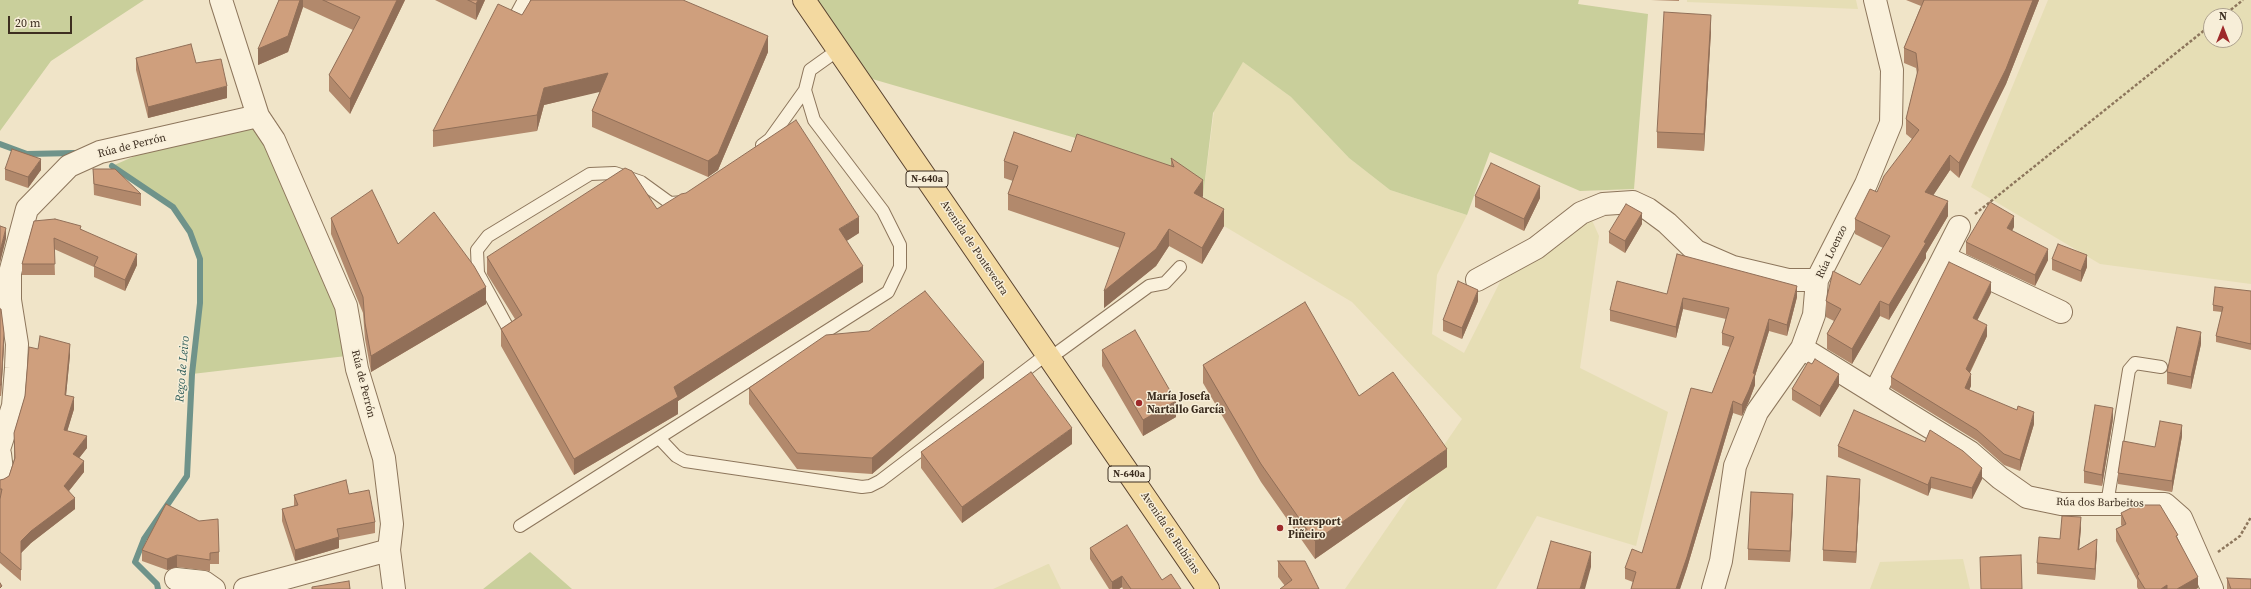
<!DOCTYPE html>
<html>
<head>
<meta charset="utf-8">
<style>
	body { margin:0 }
	#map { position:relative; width:2251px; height:589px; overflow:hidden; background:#f0e4c8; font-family:"Source Serif 4",serif }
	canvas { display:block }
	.north { position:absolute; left:2203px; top:8px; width:40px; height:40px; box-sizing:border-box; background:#f7eed8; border:1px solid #ada18e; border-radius:50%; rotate:0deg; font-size:11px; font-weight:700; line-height:16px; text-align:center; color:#3d2e20 }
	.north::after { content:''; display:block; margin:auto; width:14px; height:18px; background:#9e2a2b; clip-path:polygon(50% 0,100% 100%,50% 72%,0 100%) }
	.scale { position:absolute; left:8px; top:16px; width:64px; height:18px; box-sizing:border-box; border:2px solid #3d2e20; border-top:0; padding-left:5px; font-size:12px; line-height:14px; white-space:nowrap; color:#3d2e20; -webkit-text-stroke:3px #f7eed8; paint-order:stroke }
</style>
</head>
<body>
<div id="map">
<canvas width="2251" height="589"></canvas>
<div class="north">N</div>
<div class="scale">20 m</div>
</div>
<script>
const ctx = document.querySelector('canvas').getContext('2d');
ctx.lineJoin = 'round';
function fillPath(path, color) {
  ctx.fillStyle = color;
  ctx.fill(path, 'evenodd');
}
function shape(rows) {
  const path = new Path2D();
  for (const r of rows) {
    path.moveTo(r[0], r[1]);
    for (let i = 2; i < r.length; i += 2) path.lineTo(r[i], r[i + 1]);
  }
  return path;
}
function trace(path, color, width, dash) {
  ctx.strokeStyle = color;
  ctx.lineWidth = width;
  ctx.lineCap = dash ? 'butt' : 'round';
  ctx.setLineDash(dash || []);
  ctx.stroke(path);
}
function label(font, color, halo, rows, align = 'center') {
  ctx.font = font + ' "Source Serif 4",serif';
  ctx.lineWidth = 3;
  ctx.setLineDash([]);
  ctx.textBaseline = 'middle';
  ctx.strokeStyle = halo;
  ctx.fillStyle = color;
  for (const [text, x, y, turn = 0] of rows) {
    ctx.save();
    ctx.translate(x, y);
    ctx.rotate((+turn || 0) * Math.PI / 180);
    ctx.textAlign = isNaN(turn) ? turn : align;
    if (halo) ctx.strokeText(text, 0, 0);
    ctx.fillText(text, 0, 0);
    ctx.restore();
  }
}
fillPath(shape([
	[1687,0,1856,0,1858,9,1687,2],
	[2048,0,2251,0,2251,284,2100,264,1971,187],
	[2211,16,2235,16,2235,40,2211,40],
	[1243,62,1291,97,1349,158,1390,190,1467,215,1437,275,1432,334,1464,353,1501,280,1563,242,1591,218,1599,236,1580,368,1668,412,1636,546,1537,516,1496,589,1345,589,1462,419,1352,302,1224,226,1203,196,1216,96],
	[1963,559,1970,589,1870,589,1880,562],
	[1049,564,1061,589,993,589,1048,564]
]), '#e6deb5');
fillPath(shape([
	[0,0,144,0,51,61,0,131],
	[804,0,1579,0,1578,4,1648,14,1634,189,1580,191,1490,152,1467,215,1390,190,1349,158,1291,97,1243,62,1213,113,1203,196,1155,161,855,74],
	[258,116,355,355,192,374,200,303,200,259,190,232,173,207,112,166,188,133],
	[530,552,572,589,483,589]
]), '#c9cf9b');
trace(shape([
	[0,144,27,154,75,153],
	[112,166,173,207,190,232,200,259,200,303,192,374,187,476,144,539,135,562,157,584,158,589]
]), '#6f938a', 6);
const lane = shape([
	[517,13,524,0],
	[762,145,770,139,805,90],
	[508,328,478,273,477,250,488,236,590,174,615,173,641,182,670,203,684,202],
	[1050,358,1149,286,1165,283,1180,267],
	[659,438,676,456,685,461,862,487,870,486,880,481,1047,354],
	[2107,504,2129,370,2135,363,2161,367],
	[520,526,888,292,900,267,900,245,883,211,814,120,805,90,810,70,838,50]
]);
const street = shape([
	[221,0,258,116,274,140,346,306,357,369,384,458,392,524,389,550,394,589],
	[1944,257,2061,312],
	[1477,280,1536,248,1581,213,1603,204,1633,202,1648,209,1667,223,1696,251,1733,267,1788,280,1817,280],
	[1802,348,1970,452,2000,478,2027,497,2061,504,2165,504,2181,518,2212,589],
	[1875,392,1959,227],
	[0,446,13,406,16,368,17,344,10,300,10,273,27,209,69,166,100,152,258,116],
	[0,454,2,470,0,479],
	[176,579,204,582,214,589],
	[245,589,389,550],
	[1713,589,1721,561,1735,466,1757,412,1802,348,1814,315,1817,280,1866,184,1891,123,1892,70,1875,0]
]);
const primary = shape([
	[804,0,1208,589]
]);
trace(lane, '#8d765c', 14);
trace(street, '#8d765c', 24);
trace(primary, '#5b4430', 24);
trace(shape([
	[2223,16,2243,0],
	[1975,214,2211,25],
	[2218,552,2240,536,2251,517]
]), '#8d765c', 2.5, [3, 2]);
trace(lane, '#faf1dc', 12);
trace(street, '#faf1dc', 22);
trace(primary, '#f3d9a0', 22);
fillPath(shape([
	[279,0,405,0,350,114,329,91,329,75,353,30,303,7,288,52,258,65],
	[435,0,485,0,476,20],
	[1651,0,1679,0,1679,1],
	[1906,0,2039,0,2006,84,1959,178,1950,170,1933,195,1948,216,1926,253,1926,258,1889,320,1880,316,1852,364,1827,349,1827,334,1834,321,1826,317,1826,301,1860,285,1883,248,1855,234,1855,219,1877,192,1912,139,1906,134,1906,119,1917,74,1916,68,1904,63,1904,48,1921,6],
	[522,15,768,52,718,170,708,177,592,127,592,111,600,91,544,105,537,131,433,147,433,131],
	[1711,31,1704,151,1657,148,1657,132],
	[136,58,196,63,227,98,148,118,136,70],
	[1171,158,1203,196,1202,197,1224,226,1202,264,1169,246,1156,266,1104,308,1120,248,1008,210,1008,194,1013,181,1004,178,1004,161,1171,166],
	[5,169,41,170,28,188,5,180],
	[93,169,141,194,141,206,94,195],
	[1475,196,1540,198,1524,231,1475,207],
	[657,209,859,233,846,241,863,282,678,401,678,414,574,475,501,346,501,329,515,319,487,274,487,257],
	[331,218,398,244,486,304,371,372,365,339,363,313,331,234],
	[34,221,81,229,137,265,125,291,94,277,94,267,54,249,55,275,22,275,22,264],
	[1642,224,1625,253,1609,243,1609,232],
	[2014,227,2012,231,2048,260,2035,286,1966,254,1966,242],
	[2052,259,2087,267,2081,282,2052,270],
	[2251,291,2251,350,2216,342,2216,336,2222,312,2213,311,2213,305],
	[1991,293,1977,320,1987,336,1970,373,1971,386,1969,390,2034,424,2020,471,2004,465,1977,441,1891,388,1891,377],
	[1667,294,1797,297,1787,336,1769,331,1755,376,1755,385,1749,401,1742,416,1733,413,1687,568,1680,589,1631,589,1633,582,1625,579,1625,568,1642,553,1712,393,1730,347,1722,345,1722,333,1726,319,1683,309,1676,338,1610,321,1610,310],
	[1478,301,1462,339,1443,331,1443,320],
	[0,309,4,345,1,396,0,396],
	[2201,344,2191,389,2167,384,2167,372],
	[38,349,70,355,66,395,74,409,67,431,87,448,79,458,84,472,69,491,75,509,31,543,21,553,21,581,0,563,0,480,4,479,9,476,14,459,14,433,25,396],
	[1102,350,1176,417,1143,436,1102,366],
	[1203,365,1359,396,1447,467,1315,559,1261,482,1203,383],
	[984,378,872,474,797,469,749,404,749,388],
	[1839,386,1820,417,1792,400,1792,389],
	[2113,419,2102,486,2084,483,2084,471],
	[2182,436,2172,492,2118,484,2118,473,2155,447],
	[1072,444,962,523,921,468,921,452],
	[1838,446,1982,479,1972,499,1931,488,1928,496,1838,457],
	[1860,490,1856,563,1823,561,1823,550],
	[349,494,375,522,375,533,339,540,339,548,295,561,282,521,282,509,294,506,294,495],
	[1793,505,1790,562,1748,560,1748,549],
	[2121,513,2178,540,2198,588,2196,589,2138,589,2137,587,2137,580,2116,541,2116,529,2122,526,2121,525],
	[2081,528,2079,549,2097,551,2095,580,2037,574,2037,563,2060,539],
	[1090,548,1162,580,1181,589,1123,589,1122,587,1119,589,1109,589,1090,559],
	[142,550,219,552,219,564,210,564,210,571,177,567,167,570,142,561],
	[1278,561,1319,589,1285,586,1278,577],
	[2227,578,2251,589,2227,589]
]), '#b2896c');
fillPath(shape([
	[300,0,303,0,303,7,288,52,258,65,258,49],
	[397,0,405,0,350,114,350,99],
	[478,0,485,0,476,20,476,4],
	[2033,0,2039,0,2006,84,1959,178,1959,163],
	[1711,15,1711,31,1704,151,1704,134],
	[768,36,768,52,718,170,708,177,708,161],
	[608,73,608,90,544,105,537,131,537,115,544,88],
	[227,86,227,98,148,118,148,107],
	[1950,155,1950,170,1925,208,1925,192],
	[41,159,41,170,28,188,28,177],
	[1203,180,1203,196,1194,209,1194,193],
	[1540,186,1540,198,1524,231,1524,219],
	[1948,201,1948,216,1926,253,1926,258,1889,320,1889,305,1924,242],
	[1224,209,1224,226,1202,264,1202,248],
	[1642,213,1642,224,1625,253,1625,241],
	[2014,216,2014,227,2007,239,2007,228],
	[859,217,859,233,839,246,839,229],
	[6,228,6,239,0,263,0,251],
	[1169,229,1169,246,1156,266,1104,308,1104,291],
	[2048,249,2048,260,2035,286,2035,275],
	[137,254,137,265,125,291,125,280],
	[2087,255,2087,267,2081,282,2081,271],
	[863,266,863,282,678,401,678,414,574,475,574,459,674,387],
	[1991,282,1991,293,1973,329,1973,318],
	[1797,286,1797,297,1787,336,1787,325],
	[486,287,486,304,371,372,371,356],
	[1478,290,1478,301,1462,339,1462,328],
	[1683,298,1683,309,1676,338,1676,327],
	[1880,301,1880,316,1852,364,1852,349],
	[1769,319,1769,331,1755,376,1755,385,1749,401,1742,416,1742,405,1753,373],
	[1987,325,1987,336,1966,380,1966,369],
	[2201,332,2201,344,2191,389,2191,377],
	[4,333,4,345,1,396,1,385],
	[70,344,70,355,65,406,65,395],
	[984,362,984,378,872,474,872,458],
	[1839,374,1839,386,1820,417,1820,406],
	[1971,374,1971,386,1965,399,1965,388],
	[74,397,74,409,64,442,64,430],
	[1176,401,1176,417,1143,436,1143,420],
	[1733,401,1733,413,1687,568,1680,589,1676,589],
	[2113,408,2113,419,2102,486,2102,475],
	[2034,412,2034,424,2020,471,2020,460],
	[2182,425,2182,436,2172,492,2172,481],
	[1072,428,1072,444,962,523,962,507],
	[87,436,87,448,73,466,73,454],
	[1447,449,1447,467,1315,559,1315,541],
	[84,461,84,472,64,497,64,486],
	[1982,468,1982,479,1972,499,1972,488],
	[1931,477,1931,488,1928,496,1928,485],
	[1860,479,1860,490,1856,563,1856,552],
	[1793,494,1793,505,1790,562,1790,551],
	[75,498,75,509,31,543,21,553,21,581,21,541,31,531],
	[2081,517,2081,528,2078,561,2078,550],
	[339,537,339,548,295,561,295,550],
	[2097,539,2097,551,2095,580,2095,569],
	[1591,552,1591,567,1585,589,1580,589],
	[177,555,177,567,167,570,167,559],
	[1122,576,1122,587,1119,589,1112,589,1112,582],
	[2198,577,2198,588,2196,589,2177,589],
	[2167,585,2167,589,2161,589]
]), '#916f58');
const building = shape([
	[279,0,300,0,288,36,258,49,279,0],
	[323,0,397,0,350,99,329,75,360,17,323,0],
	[468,0,478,0,476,4,468,0],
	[531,0,683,0,768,36,718,154,708,161,592,111,608,73,544,88,537,115,433,131,498,4,522,15,531,0],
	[1924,0,2033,0,2006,69,1959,163,1950,155,1925,192,1948,201,1924,242,1926,243,1889,305,1880,301,1852,349,1827,334,1841,309,1826,301,1833,271,1860,285,1890,236,1855,219,1870,189,1877,192,1884,176,1919,130,1906,119,1918,70,1916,53,1904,48,1924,0],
	[1664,12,1711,15,1704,134,1657,132,1664,12],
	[191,44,196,63,221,59,227,86,148,107,136,58,191,44],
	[796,120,859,217,839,229,863,266,674,387,678,397,574,459,501,329,522,315,487,257,625,168,632,171,657,209,681,194,686,193,796,120],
	[1014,132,1071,152,1077,134,1174,167,1171,158,1203,180,1194,193,1224,209,1202,248,1169,229,1156,249,1104,291,1125,233,1008,194,1018,166,1004,161,1014,132],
	[12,149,41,159,28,177,5,169,12,149],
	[1491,163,1540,186,1524,219,1475,196,1491,163],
	[93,169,115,169,141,194,94,184,93,169],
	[372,190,398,244,434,212,474,266,486,287,371,356,365,323,363,297,331,218,372,190],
	[1990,202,2014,216,2007,228,2048,249,2035,275,1966,242,1990,202],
	[1626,204,1642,213,1625,241,1609,232,1626,204],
	[55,219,81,226,80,229,137,254,125,280,94,266,98,257,54,238,55,264,22,264,34,221,55,219],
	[0,226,6,228,0,251,0,226],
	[2058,244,2087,255,2081,271,2052,259,2058,244],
	[1677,254,1797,286,1787,325,1769,319,1753,373,1755,374,1749,390,1742,405,1733,401,1687,557,1676,589,1631,589,1636,572,1625,568,1632,549,1642,553,1691,388,1712,393,1734,337,1722,333,1729,308,1683,298,1676,327,1610,310,1617,281,1667,294,1677,254],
	[1949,262,1991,282,1973,318,1987,325,1966,369,1971,374,1965,388,2017,410,2018,406,2034,412,2020,460,2004,454,1977,430,1891,377,1949,262],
	[1458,281,1478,290,1462,328,1443,320,1458,281],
	[2215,287,2251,291,2251,344,2216,336,2223,307,2213,305,2215,287],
	[925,291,984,362,872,458,797,453,749,388,826,335,869,331,925,291],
	[1305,302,1359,396,1393,372,1447,449,1315,541,1261,464,1203,365,1305,302],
	[0,309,1,309,4,333,1,385,0,385,0,309],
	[2177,327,2201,332,2191,377,2167,372,2177,327],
	[1135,330,1176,401,1143,420,1102,350,1135,330],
	[40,336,70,344,65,395,74,397,64,430,87,436,73,454,84,461,64,486,75,498,31,531,21,541,21,570,0,552,0,499,2,489,0,489,0,480,4,479,9,476,15,458,14,433,25,396,29,347,38,349,40,336],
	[1815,359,1839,374,1820,406,1792,389,1808,362,1812,364,1815,359],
	[1031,372,1072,428,962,507,921,452,1031,372],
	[2095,405,2113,408,2102,475,2084,471,2095,405],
	[1854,410,1925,442,1930,430,1963,451,1982,468,1972,488,1931,477,1928,485,1838,446,1854,410],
	[2160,421,2182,425,2172,481,2118,473,2123,441,2155,447,2160,421],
	[1827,476,1860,479,1856,552,1823,550,1827,476],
	[346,480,349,494,369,490,375,522,337,529,339,537,295,550,282,509,298,505,294,495,346,480],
	[1751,492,1793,494,1790,551,1748,549,1751,492],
	[166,504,199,521,218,519,219,552,210,553,210,560,177,555,167,559,142,550,166,504],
	[2137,505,2160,505,2178,535,2176,536,2198,577,2177,589,2167,589,2167,585,2161,589,2145,589,2137,576,2139,574,2116,529,2126,524,2121,513,2137,505],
	[2062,516,2081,517,2078,550,2097,539,2095,569,2037,563,2039,537,2060,539,2062,516],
	[1127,525,1162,580,1171,574,1181,589,1131,589,1122,576,1112,582,1090,548,1127,525],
	[1551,541,1591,552,1580,589,1537,589,1551,541],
	[2021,555,2022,589,1981,589,1980,557,2021,555],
	[1278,561,1305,561,1319,589,1280,589,1292,580,1278,561],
	[2227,578,2251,579,2251,589,2231,589,2227,578],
	[349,581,350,589,312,589,312,587,349,581],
	[0,583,2,586,0,588,0,583]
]);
fillPath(building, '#cf9f7d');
trace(building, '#916f58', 1);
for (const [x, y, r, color] of [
	[1139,403,4,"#9e2a2b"],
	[1280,528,4,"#9e2a2b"]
]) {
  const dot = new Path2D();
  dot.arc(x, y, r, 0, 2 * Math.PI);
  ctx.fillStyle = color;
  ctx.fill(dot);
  trace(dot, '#f7eed8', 1.5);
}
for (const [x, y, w] of [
	[927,179,42],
	[1129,474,42]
]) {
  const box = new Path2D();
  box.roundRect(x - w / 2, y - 8, w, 16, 3);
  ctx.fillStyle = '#f7eed8';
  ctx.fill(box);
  trace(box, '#3d2e20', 1);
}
label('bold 10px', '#3d2e20', null, [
	["N-640a",927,179],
	["N-640a",1129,474]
]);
label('11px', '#3d2e20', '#f7eed8', [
	["Rúa de Perrón",132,146,-14],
	["Avenida de Pontevedra",974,248,56],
	["Rúa Loenzo",1832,252,-64],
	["Rúa de Perrón",363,384,76],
	["Rúa dos Barbeitos",2100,503,1],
	["Avenida de Rubiáns",1170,533,56]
]);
label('bold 11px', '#3d2e20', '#f7eed8', [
	["María Josefa",1147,397],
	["Nartallo García",1147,410],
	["Intersport",1288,522],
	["Piñeiro",1288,535]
], 'left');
label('italic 12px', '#2f5d5a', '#f7eed8', [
	["Rego de Leiro",183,369,-85]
]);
</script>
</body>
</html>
